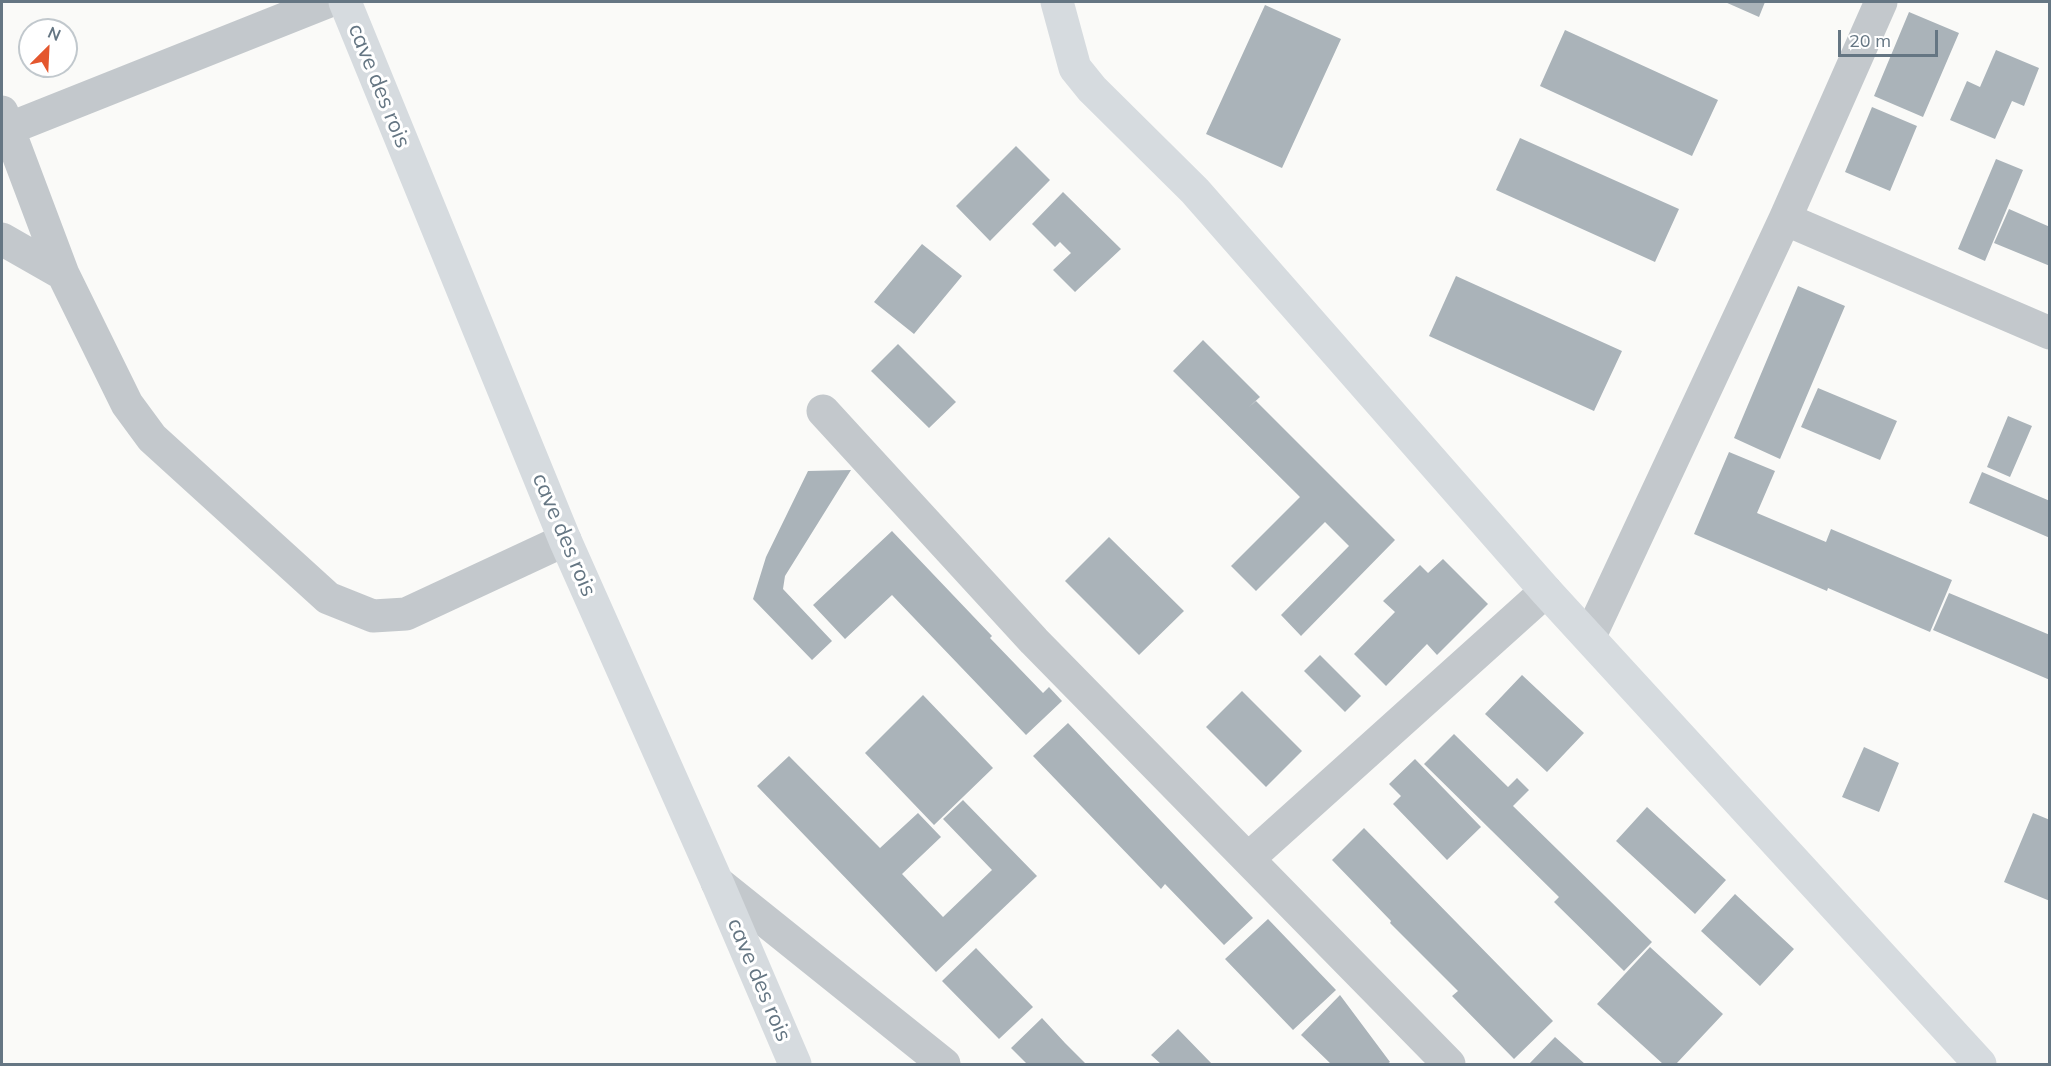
<!DOCTYPE html>
<html>
<head>
<meta charset="utf-8">
<style>
	body { margin:0 }
	#map { position:relative; width:2051px; height:1066px; overflow:hidden; background:#fafaf8; font-family:Mulish,sans-serif }
	canvas { display:block }
	.frame { position:absolute; inset:0; border:3px solid #657683; pointer-events:none }
	.north { position:absolute; left:18px; top:18px; width:60px; height:60px; box-sizing:border-box; background:#fff; border:2px solid #c1c8cd; border-radius:50%; rotate:24deg; font-size:16px; font-weight:700; line-height:24px; text-align:center; color:#657683 }
	.north::after { content:''; display:block; margin:auto; width:21px; height:27px; background:#e4572e; clip-path:polygon(50% 0,100% 100%,50% 72%,0 100%) }
	.scale { position:absolute; left:1838px; top:30px; width:100px; height:27px; box-sizing:border-box; border:3px solid #657683; border-top:0; padding-left:8px; font-size:18px; line-height:21px; white-space:nowrap; color:#657683; -webkit-text-stroke:4px #fff; paint-order:stroke }
</style>
</head>
<body>
<div id="map">
<canvas width="2051" height="1066"></canvas>
<div class="frame"></div>
<div class="north">N</div>
<div class="scale">20 m</div>
</div>
<script>
const ctx = document.querySelector('canvas').getContext('2d');
ctx.lineJoin = 'round';
function fillPath(path, color) {
  ctx.fillStyle = color;
  ctx.fill(path, 'evenodd');
}
function shape(rows) {
  const path = new Path2D();
  for (const r of rows) {
    path.moveTo(r[0], r[1]);
    for (let i = 2; i < r.length; i += 2) path.lineTo(r[i], r[i + 1]);
  }
  return path;
}
function trace(path, color, width, dash) {
  ctx.strokeStyle = color;
  ctx.lineWidth = width;
  ctx.lineCap = dash ? 'butt' : 'round';
  ctx.setLineDash(dash || []);
  ctx.stroke(path);
}
function label(font, color, halo, rows, align = 'center') {
  ctx.font = font + ' Mulish,sans-serif';
  ctx.lineWidth = 6;
  ctx.setLineDash([]);
  ctx.textBaseline = 'middle';
  ctx.strokeStyle = halo;
  ctx.fillStyle = color;
  for (const [text, x, y, turn = 0] of rows) {
    ctx.save();
    ctx.translate(x, y);
    ctx.rotate((+turn || 0) * Math.PI / 180);
    ctx.textAlign = isNaN(turn) ? turn : align;
    if (halo) ctx.strokeText(text, 0, 0);
    ctx.fillText(text, 0, 0);
    ctx.restore();
  }
}
fillPath(shape([
	[1725,2,1765,2,1759,17],
	[1265,5,1341,39,1282,168,1206,134],
	[1909,12,1959,33,1923,117,1874,96],
	[1565,30,1718,100,1692,156,1540,86],
	[1996,50,2039,68,2024,106,2012,101,1995,139,1950,120,1967,81,1980,87],
	[1872,107,1917,126,1890,191,1845,172],
	[1520,138,1679,209,1655,262,1496,190],
	[1016,146,1050,180,990,241,956,206],
	[1996,159,2023,170,1985,261,1958,249],
	[1063,192,1121,249,1075,292,1053,270,1071,253,1060,242,1055,247,1032,224],
	[2009,209,2050,227,2050,266,1994,243],
	[922,244,962,276,914,334,874,302],
	[1456,276,1622,351,1594,411,1429,336],
	[1798,286,1845,306,1780,459,1734,438],
	[1203,340,1260,397,1249,407,1256,401,1395,540,1301,636,1281,615,1349,546,1325,522,1256,591,1231,566,1300,497,1173,371],
	[898,344,956,402,929,428,871,371],
	[1818,388,1897,421,1880,460,1801,427],
	[2008,416,2032,426,2010,477,1987,467],
	[1729,452,1775,471,1757,513,1826,542,1831,529,1952,580,1930,632,1828,588,1827,591,1694,534],
	[851,470,785,576,783,589,832,641,812,660,753,599,766,557,808,471],
	[1982,472,2050,501,2050,538,1969,503],
	[892,531,992,636,990,638,1043,693,1049,687,1062,701,1026,735,892,595,845,639,813,605],
	[1109,537,1184,611,1139,655,1065,581],
	[1443,559,1488,604,1437,655,1427,644,1386,686,1354,654,1395,612,1383,601,1420,565,1428,573],
	[1949,593,2050,635,2050,680,1933,630],
	[1320,655,1361,696,1345,712,1304,671],
	[1522,675,1584,733,1547,772,1485,714],
	[1242,691,1302,751,1266,787,1206,727],
	[923,695,993,768,934,825,865,753],
	[1068,723,1253,918,1224,945,1165,884,1161,889,1033,756],
	[1454,734,1508,787,1517,778,1529,790,1513,806,1652,942,1624,971,1554,902,1559,897,1424,764],
	[1864,747,1899,763,1879,812,1842,797],
	[789,756,880,848,918,813,941,837,902,874,943,917,992,870,943,819,963,800,1037,876,936,972,757,786],
	[1415,759,1481,827,1447,860,1393,804,1401,796,1389,784],
	[1647,807,1726,880,1695,914,1616,841],
	[2033,813,2050,820,2050,901,2004,882],
	[1364,828,1553,1021,1514,1059,1452,996,1458,991,1390,923,1391,921,1332,860],
	[1735,894,1794,949,1760,986,1701,931],
	[1268,919,1336,990,1293,1030,1225,959],
	[1650,947,1723,1014,1676,1064,1663,1064,1597,1004],
	[976,948,1033,1007,999,1039,942,981],
	[1340,995,1390,1062,1387,1064,1331,1064,1301,1035],
	[1042,1018,1065,1043,1086,1064,1027,1064,1011,1048],
	[1178,1029,1212,1064,1161,1064,1151,1055],
	[1555,1037,1585,1064,1529,1064]
]), '#aab3b9');
trace(shape([
	[2,112,63,274,127,404,152,438,328,598,373,616,406,614,565,540],
	[8,129,327,2],
	[1785,219,2050,333],
	[2,239,63,274],
	[823,411,1034,641,1449,1064],
	[1590,636,1785,219,1881,2],
	[1248,859,1546,591],
	[717,882,944,1064]
]), '#c3c8cc', 33);
trace(shape([
	[345,2,565,540,717,882,795,1064],
	[1057,2,1075,68,1092,89,1195,191,1546,591,1980,1064]
]), '#d6dbdf', 33);
label('22px', '#657683', '#fff', [
	["cave des rois",379,86,68],
	["cave des rois",564,535,67],
	["cave des rois",759,980,67]
]);
</script>
</body>
</html>
